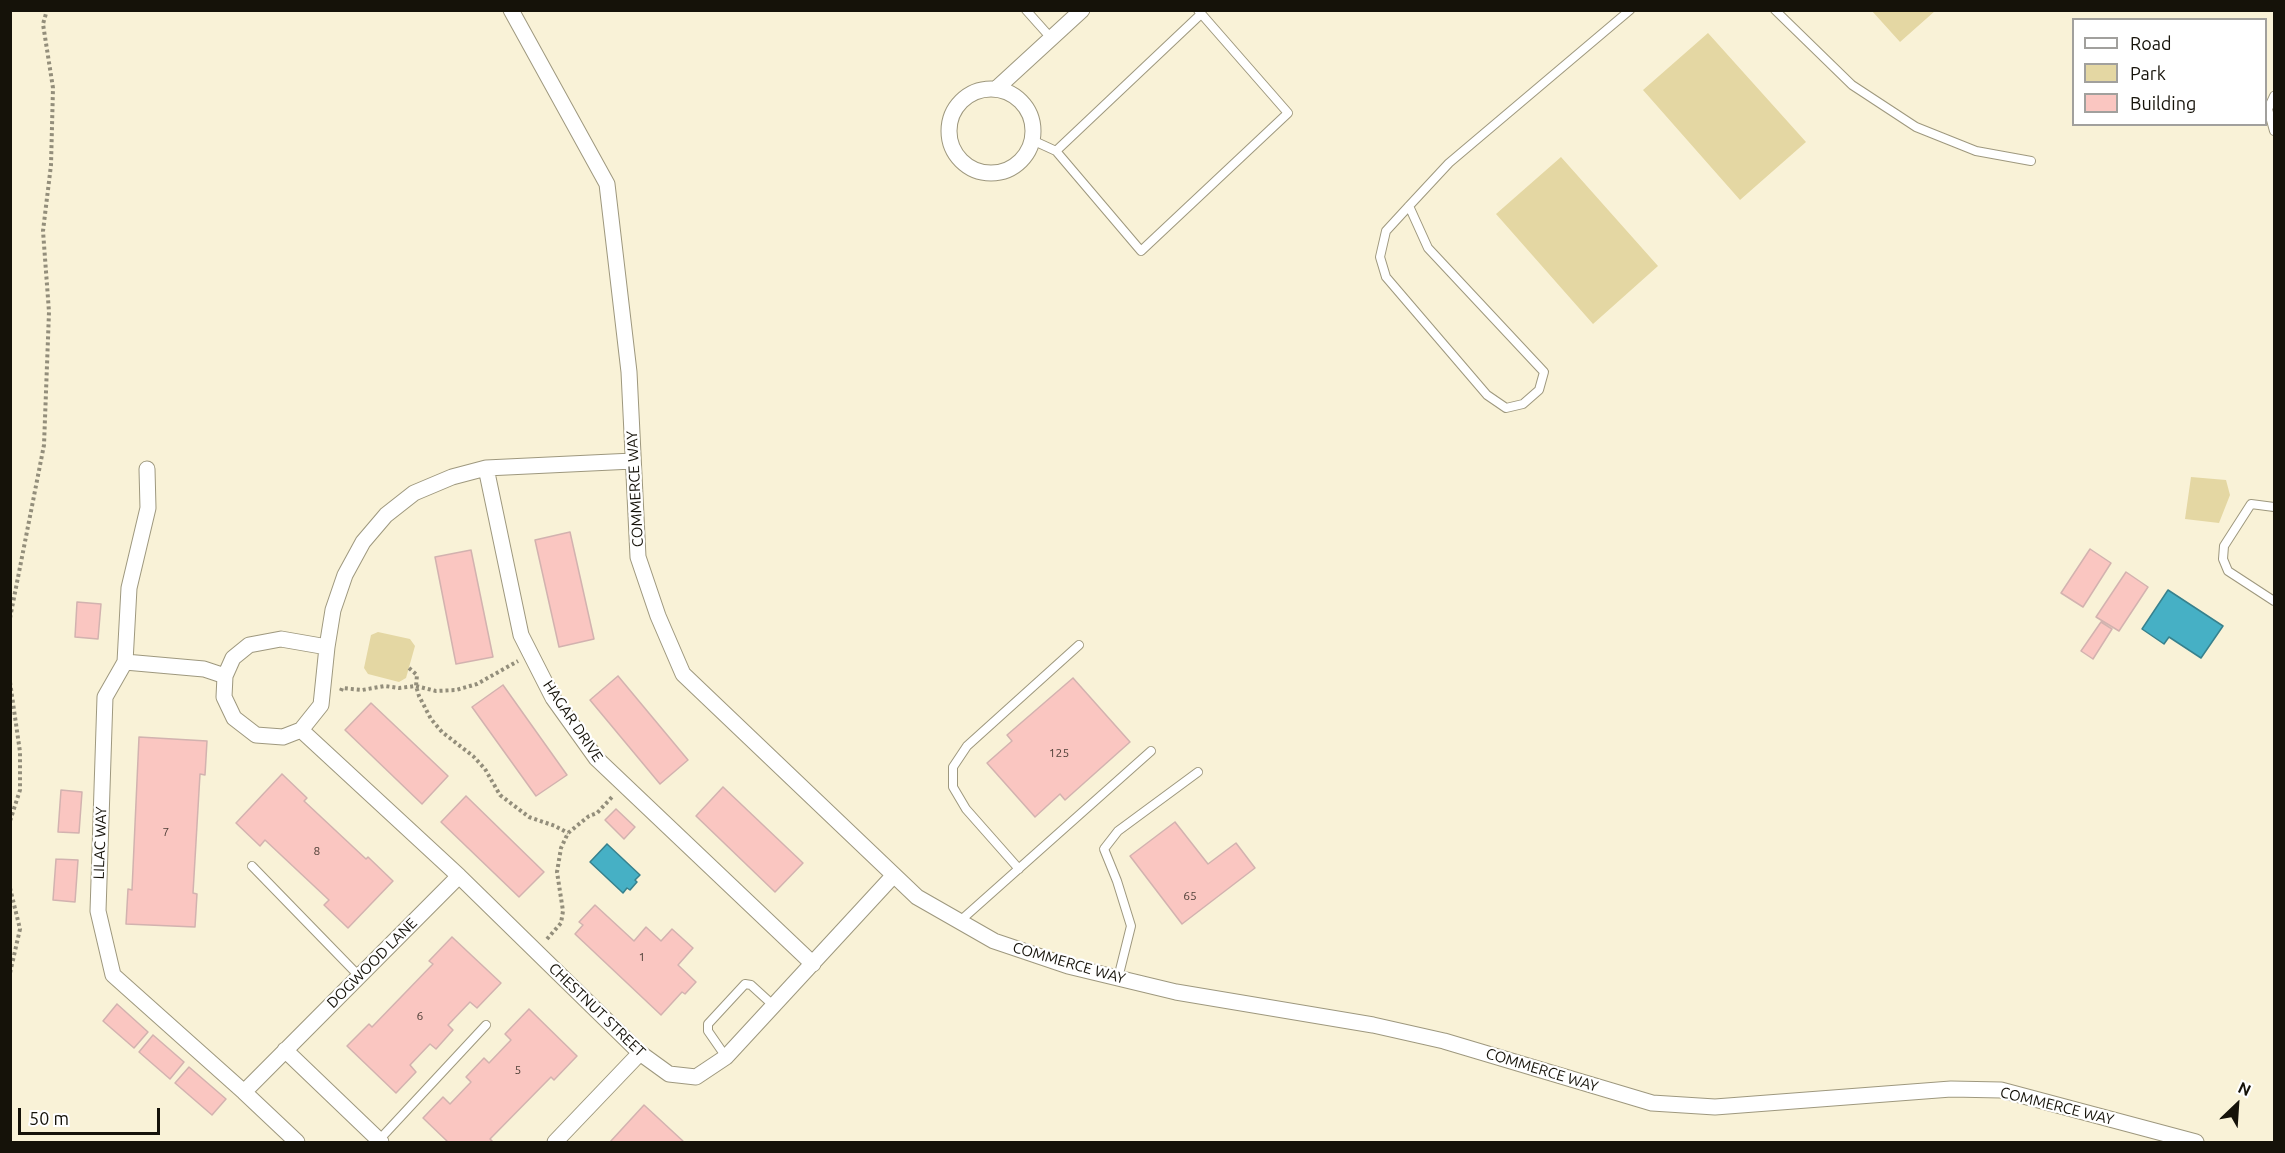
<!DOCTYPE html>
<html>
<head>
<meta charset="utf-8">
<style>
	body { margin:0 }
	#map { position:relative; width:2285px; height:1153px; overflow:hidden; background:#f9f2d7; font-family:Ubuntu,sans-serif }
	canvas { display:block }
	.frame { position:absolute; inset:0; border:12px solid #151209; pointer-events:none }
	.legend { position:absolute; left:2072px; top:18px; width:195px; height:108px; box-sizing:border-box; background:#fff; border:2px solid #a1a09d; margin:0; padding:8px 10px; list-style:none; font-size:18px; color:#151209 }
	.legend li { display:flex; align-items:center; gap:12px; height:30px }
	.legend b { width:30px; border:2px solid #a1a09d }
	.north { position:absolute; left:2207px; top:1075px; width:60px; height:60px; -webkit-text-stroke:4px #fff; paint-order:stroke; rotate:25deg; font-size:16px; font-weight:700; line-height:24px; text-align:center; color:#151209 }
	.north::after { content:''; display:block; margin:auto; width:21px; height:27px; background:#151209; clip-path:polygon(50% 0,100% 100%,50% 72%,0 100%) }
	.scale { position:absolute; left:18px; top:1108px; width:142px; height:27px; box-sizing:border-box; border:3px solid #151209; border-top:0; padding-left:8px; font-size:18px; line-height:21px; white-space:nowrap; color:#151209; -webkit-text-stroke:4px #fff; paint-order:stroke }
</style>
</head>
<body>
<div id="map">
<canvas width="2285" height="1153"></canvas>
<div class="frame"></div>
<ul class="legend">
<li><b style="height:8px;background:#fff"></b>Road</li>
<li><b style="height:16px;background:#e4d7a3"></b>Park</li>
<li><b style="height:16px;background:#fac6c1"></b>Building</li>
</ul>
<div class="north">N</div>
<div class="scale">50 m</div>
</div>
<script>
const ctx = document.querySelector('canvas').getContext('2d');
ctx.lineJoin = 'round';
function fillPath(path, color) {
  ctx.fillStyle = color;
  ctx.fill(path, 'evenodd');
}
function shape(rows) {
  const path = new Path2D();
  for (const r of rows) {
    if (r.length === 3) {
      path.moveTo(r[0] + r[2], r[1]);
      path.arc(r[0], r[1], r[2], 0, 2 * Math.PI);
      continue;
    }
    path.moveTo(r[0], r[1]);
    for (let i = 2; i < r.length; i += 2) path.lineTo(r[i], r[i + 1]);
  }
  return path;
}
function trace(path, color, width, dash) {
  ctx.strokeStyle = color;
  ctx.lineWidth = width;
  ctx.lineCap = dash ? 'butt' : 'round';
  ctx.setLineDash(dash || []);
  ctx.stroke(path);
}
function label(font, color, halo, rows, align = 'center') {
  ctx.font = font + ' Ubuntu,sans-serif';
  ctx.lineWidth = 4.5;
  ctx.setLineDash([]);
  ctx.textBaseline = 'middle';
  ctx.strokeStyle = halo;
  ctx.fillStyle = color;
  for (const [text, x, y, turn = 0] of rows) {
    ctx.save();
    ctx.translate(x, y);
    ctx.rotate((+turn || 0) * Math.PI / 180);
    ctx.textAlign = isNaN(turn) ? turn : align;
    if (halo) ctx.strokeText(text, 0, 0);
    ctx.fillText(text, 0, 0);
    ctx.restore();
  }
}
fillPath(shape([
	[1872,11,1935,11,1900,42],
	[1708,33,1806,142,1740,200,1643,90],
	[1561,157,1658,266,1593,324,1496,214],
	[2191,477,2226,480,2230,495,2219,523,2185,519],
	[378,632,410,639,415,646,406,678,399,682,368,674,364,668,371,635]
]), '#e4d7a3');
const water = shape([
	[2168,590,2223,626,2201,658,2169,637,2164,644,2142,629,2168,590],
	[607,844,640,875,635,880,637,882,630,890,627,888,623,893,590,862,607,844]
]);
fillPath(water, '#46b0c5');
trace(water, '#37818d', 1.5);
const building = shape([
	[570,532,594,639,559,647,535,540,570,532],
	[2090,549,2111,563,2083,607,2061,593,2090,549],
	[471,550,493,657,456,664,435,557,471,550],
	[2126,572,2148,587,2119,631,2096,617,2126,572],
	[77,602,101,604,98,639,75,637,77,602],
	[2101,622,2112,629,2093,659,2081,651,2101,622],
	[618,676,688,760,660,784,590,700,618,676],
	[1073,678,1130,742,1065,800,1060,794,1035,817,987,763,1012,741,1007,735,1073,678],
	[503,685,567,775,536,796,472,707,503,685],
	[371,703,448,776,422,804,345,730,371,703],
	[139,737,207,741,205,775,200,774,193,893,197,894,195,927,126,924,128,889,132,890,139,737],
	[282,774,307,798,304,801,366,859,368,857,393,881,348,928,324,905,329,900,265,840,260,846,236,823,282,774],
	[723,787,803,863,775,892,696,816,723,787],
	[61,790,82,792,79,833,58,832,61,790],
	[466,796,544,872,519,897,441,822,466,796],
	[616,809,635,827,624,839,605,820,616,809],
	[1175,822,1208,864,1236,843,1255,868,1182,924,1130,856,1175,822],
	[56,859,78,860,75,902,53,900,56,859],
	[595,905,634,941,646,927,661,941,672,929,693,948,678,965,696,982,685,994,682,992,661,1015,575,934,583,925,579,922,595,905],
	[452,937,501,983,477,1008,470,1002,448,1025,453,1030,436,1049,430,1044,410,1065,416,1072,396,1093,347,1046,369,1024,372,1027,433,964,429,961,452,937],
	[117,1004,148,1032,134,1048,103,1021,117,1004],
	[529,1009,577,1056,554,1080,551,1077,490,1139,493,1142,448,1142,423,1118,443,1097,450,1104,471,1082,466,1077,484,1058,489,1063,511,1040,505,1034,529,1009],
	[153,1035,184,1062,170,1079,139,1052,153,1035],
	[189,1067,226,1099,212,1115,175,1083,189,1067],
	[644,1105,684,1142,610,1142,644,1105]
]);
fillPath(building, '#fac6c1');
trace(building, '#d2b2af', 1.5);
const lane = shape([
	[1026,10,1051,38],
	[1775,10,1852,85,1916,127,1976,151,2031,161],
	[2274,96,2268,109,2274,131],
	[1032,140,1056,151,1141,251,1288,113,1198,10],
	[1056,151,1201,14],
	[1409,206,1428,248,1544,372,1539,390,1523,404,1506,408,1487,395,1386,277,1380,257,1386,231,1409,206,1449,163,1630,10],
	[2274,507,2251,504,2224,546,2223,559,2228,571,2274,601],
	[252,866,359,976],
	[1019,869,966,809,953,787,953,767,967,746,1079,645],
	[960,921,1151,751],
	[1118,978,1131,926,1117,881,1104,849,1118,831,1198,772],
	[726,1057,708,1031,708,1024,745,984,751,985,774,1006],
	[379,1140,486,1025]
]);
const street = shape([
	[511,10,607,184,629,372,638,557,658,616,683,674,917,897,994,941,1068,966,1176,992,1373,1025,1444,1041,1652,1103,1715,1107,1951,1089,2001,1090,2196,1142],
	[997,88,1082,10],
	[991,131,42],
	[486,468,521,635,553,698,596,758,813,964],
	[147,469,148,508,129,588,125,662,105,697,98,911,113,975,244,1092,297,1142],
	[327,647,321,705,301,730,283,737,256,735,234,718,224,697,225,676,233,658,249,645,281,639,327,647,333,610,345,575,363,542,386,515,414,493,452,477,486,468,633,461],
	[125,662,204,669,225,676],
	[301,730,459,876,640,1053,669,1074,696,1077,726,1057,894,875],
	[285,1050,381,1142],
	[244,1092,459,876],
	[555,1142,640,1053]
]);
trace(lane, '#9e987e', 10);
trace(street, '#9e987e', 17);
trace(shape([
	[10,618,44,445,49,312,43,231,51,165,53,88,43,24,47,10],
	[409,668,417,675,416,686,419,696,431,719,442,732,473,756,485,769,500,795,529,817,555,826,568,833],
	[10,682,20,752,20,790,10,821],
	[341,691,342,688,362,690,385,686,399,688,416,686,436,691,456,690,477,684,518,661],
	[10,888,20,929,10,973],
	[547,939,561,923,563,911,557,872,561,848,568,833,589,816,597,813,613,796]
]), '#938e7b', 4, [3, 3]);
trace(lane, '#fff', 8);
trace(street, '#fff', 15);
label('12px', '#4e3f37', null, [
	["125",1059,753],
	["7",166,832],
	["8",317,851],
	["65",1190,896],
	["1",642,957],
	["6",420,1016],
	["5",518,1070]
]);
label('15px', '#151209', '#fff', [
	["COMMERCE WAY",635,489,-93],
	["HAGAR DRIVE",573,721,56],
	["LILAC WAY",100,843,-88],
	["DOGWOOD LANE",372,963,-45],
	["COMMERCE WAY",1069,963,16],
	["CHESTNUT STREET",597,1010,44],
	["COMMERCE WAY",1542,1070,17],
	["COMMERCE WAY",2057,1106,14]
]);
</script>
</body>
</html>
